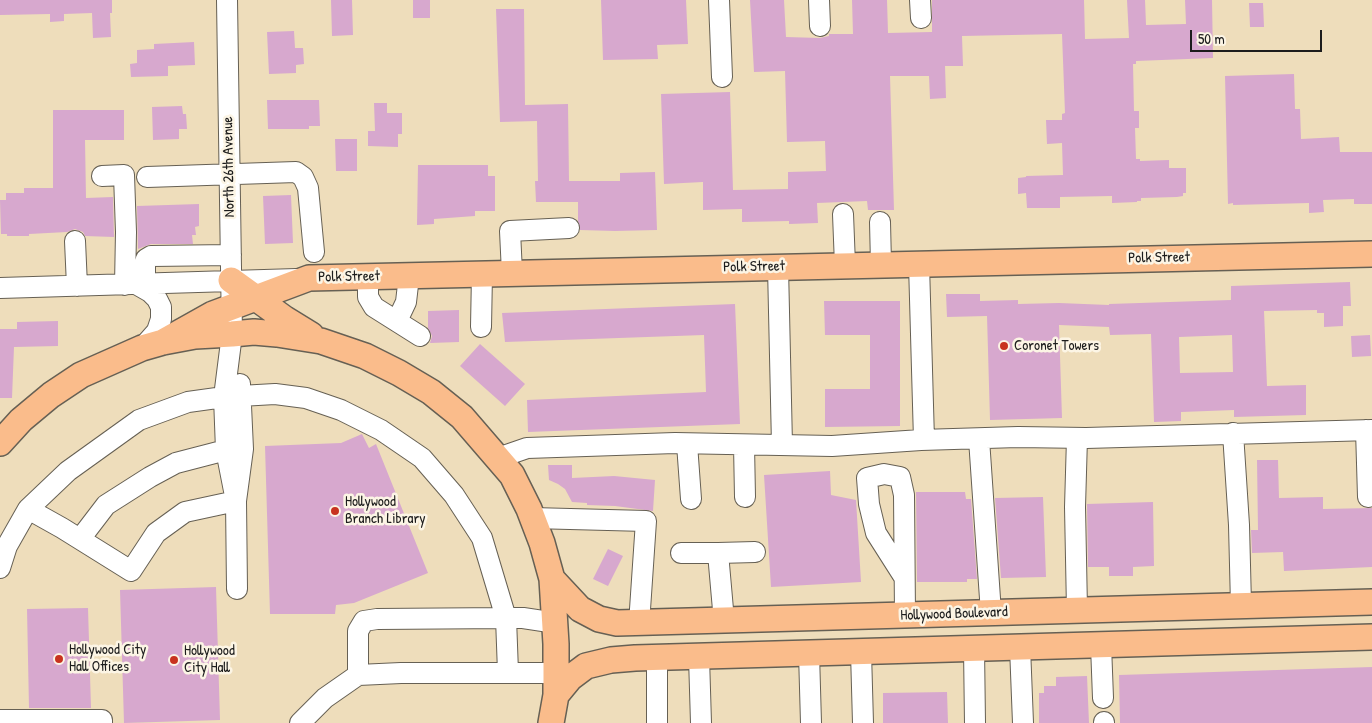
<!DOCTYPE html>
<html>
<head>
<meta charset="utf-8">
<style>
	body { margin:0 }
	#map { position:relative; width:1372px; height:723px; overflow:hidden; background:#edb; font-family:"Patrick Hand",sans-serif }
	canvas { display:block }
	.scale { position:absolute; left:1190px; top:30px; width:132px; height:22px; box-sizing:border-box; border:2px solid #1c1c1c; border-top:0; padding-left:6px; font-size:15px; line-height:18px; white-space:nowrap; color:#1c1c1c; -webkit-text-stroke:4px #fcf5e5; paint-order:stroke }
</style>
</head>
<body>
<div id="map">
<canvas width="1372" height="723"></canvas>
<div class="scale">50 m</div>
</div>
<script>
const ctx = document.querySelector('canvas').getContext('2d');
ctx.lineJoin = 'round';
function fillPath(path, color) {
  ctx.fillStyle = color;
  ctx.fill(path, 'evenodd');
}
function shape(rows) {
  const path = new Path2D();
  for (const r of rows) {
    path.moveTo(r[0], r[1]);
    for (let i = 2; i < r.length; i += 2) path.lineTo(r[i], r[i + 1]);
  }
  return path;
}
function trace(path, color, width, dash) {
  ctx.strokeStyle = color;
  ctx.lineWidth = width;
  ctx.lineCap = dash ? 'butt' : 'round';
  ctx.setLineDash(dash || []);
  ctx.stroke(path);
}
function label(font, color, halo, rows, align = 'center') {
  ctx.font = font + ' "Patrick Hand",sans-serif';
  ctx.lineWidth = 5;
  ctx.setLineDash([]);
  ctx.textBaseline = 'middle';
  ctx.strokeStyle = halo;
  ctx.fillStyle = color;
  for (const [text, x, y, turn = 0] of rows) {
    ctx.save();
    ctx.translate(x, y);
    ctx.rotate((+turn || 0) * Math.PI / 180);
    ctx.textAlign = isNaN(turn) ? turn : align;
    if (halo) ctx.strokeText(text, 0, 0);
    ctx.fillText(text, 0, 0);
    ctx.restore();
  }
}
fillPath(shape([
	[0,0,112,0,112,13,110,13,111,37,93,38,92,13,64,14,64,21,50,22,50,14,0,15],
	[331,0,352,0,353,35,332,36],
	[413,0,430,0,430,18,413,18],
	[601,0,686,0,688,44,657,45,658,59,603,60],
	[750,0,784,0,786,37,820,38,829,36,829,34,853,34,852,0,887,0,888,33,932,32,932,0,1084,0,1085,39,1129,38,1127,0,1145,0,1146,25,1186,24,1185,0,1212,0,1213,58,1136,61,1136,64,1133,64,1134,111,1139,111,1139,128,1135,128,1136,159,1140,159,1140,161,1169,160,1169,168,1186,168,1186,193,1183,193,1183,196,1177,197,1141,198,1141,201,1137,201,1137,202,1112,203,1112,196,1060,197,1060,208,1027,208,1026,193,1018,194,1018,178,1026,177,1026,176,1063,175,1062,143,1047,144,1046,120,1062,120,1062,114,1065,113,1062,34,962,36,963,66,945,66,946,98,930,99,929,76,890,76,894,210,868,210,867,201,817,203,818,223,789,224,789,221,742,222,742,209,703,210,703,182,664,184,661,94,730,92,733,190,788,189,788,172,826,171,825,141,787,142,785,71,754,72],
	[1249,3,1263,3,1264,27,1250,27],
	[496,9,524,9,525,105,568,104,569,181,620,181,620,173,655,172,657,230,615,231,580,230,578,221,578,202,536,202,535,181,538,181,537,121,500,122],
	[294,31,295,48,303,48,304,64,296,65,296,73,269,74,267,32],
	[194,42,195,65,168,66,168,76,131,77,130,64,137,63,137,50,154,49,154,44],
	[1294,74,1295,109,1300,109,1301,139,1339,137,1340,152,1372,152,1372,204,1354,204,1354,199,1323,200,1324,212,1309,213,1309,203,1233,205,1233,203,1228,204,1225,76],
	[267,100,319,100,320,126,309,126,309,129,268,129],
	[374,103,387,103,387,113,402,113,402,134,398,134,398,147,368,146,368,131,375,131],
	[182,106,183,114,186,114,187,129,179,129,179,139,153,140,152,107],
	[53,110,124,110,124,140,85,140,86,198,113,197,114,237,85,236,83,232,75,229,67,232,29,234,29,236,7,236,7,234,1,234,0,200,6,200,6,193,24,193,24,188,53,188],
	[335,139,357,139,357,171,336,171],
	[418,165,488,165,488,176,495,176,495,211,475,211,475,216,434,219,434,224,417,225],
	[291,195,293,243,265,244,263,196],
	[199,204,199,226,195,227,196,235,192,235,193,244,151,244,138,249,137,206],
	[1350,282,1351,306,1343,306,1343,326,1324,327,1324,313,1317,313,1317,310,1264,311,1267,386,1306,385,1306,415,1234,417,1234,410,1181,412,1181,421,1154,422,1151,334,1110,335,1109,327,1059,325,1062,418,990,420,987,316,947,317,946,294,980,294,980,301,1018,300,1018,304,1059,303,1109,305,1109,304,1231,300,1231,286],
	[1232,335,1233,372,1180,373,1179,337],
	[824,301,900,301,900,426,825,427,825,389,870,389,870,335,825,335],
	[735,304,740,424,528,432,527,400,706,392,704,335,505,342,502,313],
	[459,310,459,342,430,343,432,336,428,328,428,311],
	[58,321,58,346,14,347,12,398,0,398,0,329,17,329,17,322],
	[1370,335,1371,356,1352,357,1351,336],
	[480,344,525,384,505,406,460,366],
	[362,434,369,448,376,444,428,573,354,603,336,605,335,614,270,614,265,446,341,443],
	[1257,460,1278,460,1279,498,1323,497,1323,509,1372,508,1372,567,1284,571,1283,552,1252,553,1251,530,1258,530],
	[548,465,572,465,572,478,614,476,655,480,653,511,615,506,587,505,587,503,572,502,565,489,558,484,549,480],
	[830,471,831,495,856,500,861,582,771,587,764,475],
	[916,492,965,492,966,499,971,499,977,579,967,579,967,582,917,582],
	[1043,497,1046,577,1001,578,995,498],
	[1153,502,1154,566,1133,567,1133,576,1109,576,1109,567,1088,567,1087,504],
	[608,549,623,556,608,586,593,579],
	[216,587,220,720,124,723,120,590],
	[88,608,91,708,29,708,27,609],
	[1372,667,1372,723,1120,723,1119,675],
	[1087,676,1089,723,1039,723,1039,693,1044,693,1044,686,1056,686,1056,677],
	[947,692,948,723,883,723,883,693]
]), '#d7a8ce');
const minor = shape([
	[227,0,232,334,224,397,226,450,236,501],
	[719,0,722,77],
	[819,0,820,26],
	[920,0,921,18],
	[102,176,124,175,126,232,125,285],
	[147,177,296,172,303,177,308,188,314,252],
	[843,214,845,265],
	[880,222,881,264],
	[75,241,77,286],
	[919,264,924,440],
	[778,267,782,445],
	[512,273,510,231,569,228],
	[368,277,368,297,374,307,420,336],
	[136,284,150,292,157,299,161,307,161,319,157,331,142,348],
	[145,284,145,263,146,259,151,256,231,255],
	[0,288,297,279],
	[397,321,406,302,409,276],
	[481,327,482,274],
	[240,396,275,394,306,398,341,410,381,430,422,458,454,495,482,538,506,618,377,619,364,621,358,631,358,675],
	[1366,430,1368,497],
	[1233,433,1239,525,1241,605],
	[979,439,991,613],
	[687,444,691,499],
	[744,445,745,497],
	[498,458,527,448,675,443,832,446,921,440,1018,437,1086,438,1372,430],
	[28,509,68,471,139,420,188,402,224,397],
	[532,518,646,521,639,624],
	[80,539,106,505,150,477,176,463,226,450],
	[681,553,718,553],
	[0,568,7,546,28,509,62,528,131,571,156,533,185,512,236,501],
	[904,577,876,533,869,504,867,478,884,474,900,477,904,495,905,615],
	[237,589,236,501,243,449,240,384],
	[1077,610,1075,507,1077,438],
	[724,621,718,553,755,552],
	[1101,645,1103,698],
	[1020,647,1023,723],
	[974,648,975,723],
	[861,652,863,723],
	[809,653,811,723],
	[699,657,701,723],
	[508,672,506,618,523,618,556,623],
	[0,720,102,720,102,723],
	[1104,722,1104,723],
	[300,723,325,698,358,675,401,673,556,673],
	[657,723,657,658]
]);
const major = shape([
	[231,280,285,319,311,335],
	[163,342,213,314,309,278,1372,254],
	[0,443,21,420,51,395,81,375,142,348,163,342,195,336,232,334,254,332,277,334,321,341,365,356,399,373,431,392,462,417,512,475,529,509,542,543,552,579,556,644,556,695,551,723],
	[552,579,580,609,599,619,617,623,1372,602],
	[556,695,570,678,586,666,611,660,635,658,1372,637]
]);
trace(minor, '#666054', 22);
trace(major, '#666054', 28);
trace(minor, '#fff', 20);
trace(major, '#fabc8b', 25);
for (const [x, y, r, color] of [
	[1004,346,5,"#c8321e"],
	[335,511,5,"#c8321e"],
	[59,659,5,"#c8321e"],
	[174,660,5,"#c8321e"]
]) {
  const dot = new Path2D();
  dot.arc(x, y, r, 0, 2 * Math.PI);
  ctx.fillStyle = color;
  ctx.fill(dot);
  trace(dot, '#fcf5e5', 2);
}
label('15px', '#1c1c1c', '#fcf5e5', [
	["North 26th Avenue",229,167,-91],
	["Polk Street",1159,258,-1],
	["Polk Street",754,267,-1],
	["Polk Street",349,277,-1],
	["Hollywood Boulevard",954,614,-2]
]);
label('15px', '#1c1c1c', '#fcf5e5', [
	["Coronet Towers",1014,346],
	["Hollywood",345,502],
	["Branch Library",345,519],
	["Hollywood City",69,650],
	["Hall Offices",69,667],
	["Hollywood",184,651],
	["City Hall",184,668]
], 'left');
</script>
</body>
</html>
